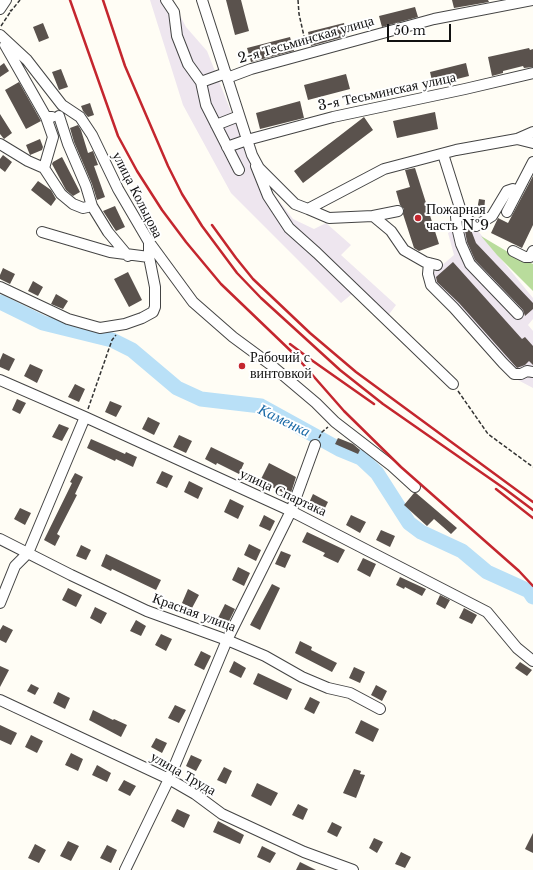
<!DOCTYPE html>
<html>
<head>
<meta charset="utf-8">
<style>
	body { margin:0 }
	#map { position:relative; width:533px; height:870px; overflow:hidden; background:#fffdf5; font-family:"Libre Baskerville",serif }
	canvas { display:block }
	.scale { position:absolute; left:387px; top:24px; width:64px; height:18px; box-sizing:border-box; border:2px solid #111; border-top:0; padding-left:5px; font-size:12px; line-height:14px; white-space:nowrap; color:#111; -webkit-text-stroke:3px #fff; paint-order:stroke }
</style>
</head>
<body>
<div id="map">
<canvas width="533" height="870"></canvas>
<div class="scale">50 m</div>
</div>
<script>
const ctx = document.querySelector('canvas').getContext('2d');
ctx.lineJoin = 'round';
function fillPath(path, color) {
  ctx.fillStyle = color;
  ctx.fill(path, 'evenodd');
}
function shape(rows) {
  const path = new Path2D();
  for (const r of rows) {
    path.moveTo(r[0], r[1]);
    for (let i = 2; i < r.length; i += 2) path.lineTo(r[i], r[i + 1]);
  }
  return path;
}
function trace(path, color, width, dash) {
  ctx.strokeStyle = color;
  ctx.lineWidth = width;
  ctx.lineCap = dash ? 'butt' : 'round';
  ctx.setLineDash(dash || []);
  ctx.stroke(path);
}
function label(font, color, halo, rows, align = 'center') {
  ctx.font = font + ' "Libre Baskerville",serif';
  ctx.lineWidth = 4;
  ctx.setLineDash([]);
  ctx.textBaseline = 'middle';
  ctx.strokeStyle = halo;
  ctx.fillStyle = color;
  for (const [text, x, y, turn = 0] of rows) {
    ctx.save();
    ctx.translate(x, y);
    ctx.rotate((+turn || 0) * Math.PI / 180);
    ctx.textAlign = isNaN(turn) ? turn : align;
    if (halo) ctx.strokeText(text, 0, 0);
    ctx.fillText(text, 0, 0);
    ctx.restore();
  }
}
fillPath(shape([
	[150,0,172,0,186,27,207,51,253,167,293,219,314,229,326,223,351,245,341,255,396,305,387,317,358,289,341,303,231,193,183,105],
	[469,220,533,298,533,319,528,325,533,331,533,388,516,379,426,279,454,255,448,233]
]), '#eee6ef');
fillPath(shape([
	[481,236,513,255,533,264,533,291,497,255]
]), '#b9dc9c');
trace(shape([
	[0,302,43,323,112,340,132,350,177,388,201,399,261,406,339,449,361,458,377,473,409,523,421,532,462,551,487,572,529,591,533,597]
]), '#b9e0f7', 15);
fillPath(shape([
	[226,0,241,0,249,31,235,35],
	[452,0,488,0,489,2,454,8],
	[415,7,418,17,382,27,379,16],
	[43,23,49,38,39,42,33,27],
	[344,23,347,36,311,46,308,32],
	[290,37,294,51,251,62,247,48],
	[529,48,530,50,533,49,533,67,524,68,523,66,503,71,503,73,492,76,488,57],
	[4,63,9,71,0,77,0,66],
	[466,63,469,76,433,85,430,72],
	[61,69,68,87,59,90,52,72],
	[346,74,350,89,308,100,304,85],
	[19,82,41,121,26,129,5,90],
	[300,101,304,118,260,129,256,113],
	[90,103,94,115,88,117,83,111,81,106],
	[435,112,438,129,397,138,393,121],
	[0,114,12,133,4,139,0,134],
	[364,117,373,130,303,183,294,171],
	[78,125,81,130,88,153,93,151,98,165,94,166,105,197,97,200,92,184,74,142,70,128],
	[40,139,43,147,42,150,30,155,26,145],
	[3,155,12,162,5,172,0,168,0,159],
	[62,157,80,192,73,196,66,190,52,164,53,162],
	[415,168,439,244,419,251,414,248,403,214,404,209,400,205,396,191,410,187,405,170],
	[533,176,533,225,522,248,491,233,498,218,508,223],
	[38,181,51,190,56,199,51,206,31,190],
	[479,199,485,200,484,211,477,210],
	[115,206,125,227,116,231,103,211],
	[469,229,471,230,476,243,533,303,533,309,525,316,523,310,475,260,467,242,465,231],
	[453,262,522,339,525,337,533,346,533,365,529,361,525,365,517,368,459,303,437,282,436,277],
	[3,268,15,274,10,284,0,279,0,275],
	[128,272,142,300,129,307,114,279],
	[33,281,43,287,38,296,28,291],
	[56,294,68,301,63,309,51,304],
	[3,353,15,359,9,371,0,367,0,360],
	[30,364,43,370,37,383,24,376],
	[75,384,85,389,79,402,68,397],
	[17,399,26,403,20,414,12,410],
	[110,401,122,406,116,417,105,412],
	[148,417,160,423,154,435,142,429],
	[59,424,69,428,62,441,52,437],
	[179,435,192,441,186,453,173,447],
	[338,438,353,444,360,450,358,454,335,444],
	[91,439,125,454,126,452,137,457,133,467,116,459,115,461,87,448],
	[211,447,244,463,239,474,217,463,216,465,205,459],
	[269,463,296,477,290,496,260,481],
	[162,471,173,476,167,488,156,483],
	[75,473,83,477,75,494,77,495,57,534,60,536,55,546,44,540,72,483,70,482],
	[189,481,203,488,198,499,184,492],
	[414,493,416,493,457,528,451,534,434,519,427,526,404,505],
	[313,494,328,502,323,512,308,505],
	[230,499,244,506,238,519,224,512],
	[20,508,31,513,25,525,14,519],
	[264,515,275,521,270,531,259,526],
	[351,515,366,522,360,533,346,525],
	[381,530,395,536,390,547,376,540],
	[307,532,345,550,338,563,323,556,325,553,302,542],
	[249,544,261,550,256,561,244,555],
	[81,545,91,550,86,560,76,556],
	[281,551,291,555,285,568,275,564],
	[106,554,161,580,156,590,112,569,111,571,101,566],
	[363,558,376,564,370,577,357,570],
	[238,567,250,573,244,586,232,580],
	[400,577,426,589,422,596,405,587,404,589,396,585],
	[272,584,280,588,260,630,250,625],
	[68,588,82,595,76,607,62,600],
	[188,589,199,595,192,608,182,603],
	[440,595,450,600,445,609,436,604],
	[225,604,235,609,228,623,218,618],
	[95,607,107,613,101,624,90,618],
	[464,608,477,615,472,624,459,618],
	[136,620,146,626,141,636,130,631],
	[3,625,13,630,6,643,0,640,0,630],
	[161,634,172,639,166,651,155,645],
	[300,641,312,647,311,650,337,663,332,672,295,653],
	[201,651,211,656,204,670,194,665],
	[234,661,246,668,241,678,229,672],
	[520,662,532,670,527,676,515,668],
	[0,666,9,670,0,687],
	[354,667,365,672,360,683,349,678],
	[258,673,292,689,287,700,253,684],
	[31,684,39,688,35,695,27,691],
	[376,685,387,691,382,701,371,695],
	[58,692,70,698,65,709,53,703],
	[310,697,320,702,314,714,304,709],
	[175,705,186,710,179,723,168,718],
	[93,710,113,720,114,719,127,725,121,737,89,720],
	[361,720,379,729,373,742,355,733],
	[0,725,17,733,11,745,0,740],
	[31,735,43,741,37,753,25,747],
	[156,738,167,743,162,753,151,747],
	[71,753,83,759,78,771,65,765],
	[191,755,202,760,196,771,186,766],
	[97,765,111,773,107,782,92,775],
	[224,767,232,771,226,784,217,780],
	[354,769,361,771,360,774,365,775,356,798,343,793],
	[124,780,136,786,130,796,118,790],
	[257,783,278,793,271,806,251,796],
	[298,804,308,809,303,820,292,815],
	[177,809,190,815,184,828,171,821],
	[218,821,244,835,240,844,213,832],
	[332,822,342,827,337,837,327,832],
	[533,833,533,853,525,849],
	[374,838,383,842,377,853,369,848],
	[68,841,79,846,71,861,60,856],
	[35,844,46,850,39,863,28,858],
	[107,845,117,850,111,863,100,858],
	[262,846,276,853,270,863,257,857],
	[401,852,411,857,405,868,395,864],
	[300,862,316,870,296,870]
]), '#5a524d');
const minor = shape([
	[166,0,174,12,177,36,188,64,201,82,226,73],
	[202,0,252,155,259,168,295,204,308,209,384,169,456,150,517,139,533,132],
	[0,9,6,0],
	[0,35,27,60,62,105,80,117,92,135,118,189,149,242,193,302,233,337,271,365,316,403,335,422,392,466,415,487],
	[5,45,46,117,52,117],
	[227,78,251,69,434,19,533,0],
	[201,82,206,105,239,170],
	[59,116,68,144,86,186,92,206,108,232,128,256],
	[46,117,53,137,44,168,61,194,73,204,83,208,92,206],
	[216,125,239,116],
	[517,139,533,143],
	[0,144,28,161,44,168],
	[227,147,247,140,333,117,465,89,533,73],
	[443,154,460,208,467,219,476,226,492,216,507,191,513,189,517,191],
	[256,166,268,196,289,228,317,253,453,384],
	[460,208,456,217,457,227,461,244,470,264,518,314],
	[308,209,329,218,373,216,391,231,404,250,425,262,437,265],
	[507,212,533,162],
	[373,216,398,211],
	[42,232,110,252,149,257],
	[513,251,525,257,530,257,533,251],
	[429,263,428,274,431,285,454,308,503,363,514,374,521,374,527,371,533,372],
	[0,287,68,319,100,328,125,324,142,318,153,312,155,307,155,287,149,257,149,242],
	[0,380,85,417,291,511,487,612,517,648,533,661],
	[0,539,71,575,147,611,227,640,265,656,302,677,328,688,350,693,380,709],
	[0,603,15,566,28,553,85,417],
	[0,700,169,779,195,794,222,814,304,852,353,870],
	[125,870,169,779,227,640,291,511,315,445]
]);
trace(minor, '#444', 12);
trace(shape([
	[298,0,299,14,306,45],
	[10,10,11,11,20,0],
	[1,26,11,11],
	[458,391,488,434,533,467],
	[88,409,112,340,116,335],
	[319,438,322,432,328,427]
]), '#333', 1.5, [4, 2]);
trace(minor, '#fff', 10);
trace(shape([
	[70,0,118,136,137,171,162,210,186,242,221,284,294,354,344,411,401,467,519,571,533,586],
	[103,0,125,66,168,166,182,194,202,226,237,273,261,298,340,370,383,404,505,489,533,510],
	[212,225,236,258,253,279,310,333,356,372,533,502],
	[290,344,310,359,374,404],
	[496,489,533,518]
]), '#c4262e', 2.5);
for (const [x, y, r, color] of [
	[418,218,4,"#c4262e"],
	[242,366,4,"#c4262e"]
]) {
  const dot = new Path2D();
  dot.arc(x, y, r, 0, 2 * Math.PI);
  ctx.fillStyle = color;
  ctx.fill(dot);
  trace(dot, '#fff', 1.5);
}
label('14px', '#111', '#fff', [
	["2-я Тесьминская улица",306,40,-16],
	["3-я Тесьминская улица",387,92,-12],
	["улица Кольцова",137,195,63],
	["улица Спартака",283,493,25],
	["Красная улица",194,613,20],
	["улица Труда",183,774,30]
]);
label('14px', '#111', '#fff', [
	["Пожарная",426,210],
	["часть №9",426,226],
	["Рабочий с",250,358],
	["винтовкой",250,374]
], 'left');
label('italic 15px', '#1768a6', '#fff', [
	["Каменка",284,421,26]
]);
</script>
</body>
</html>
